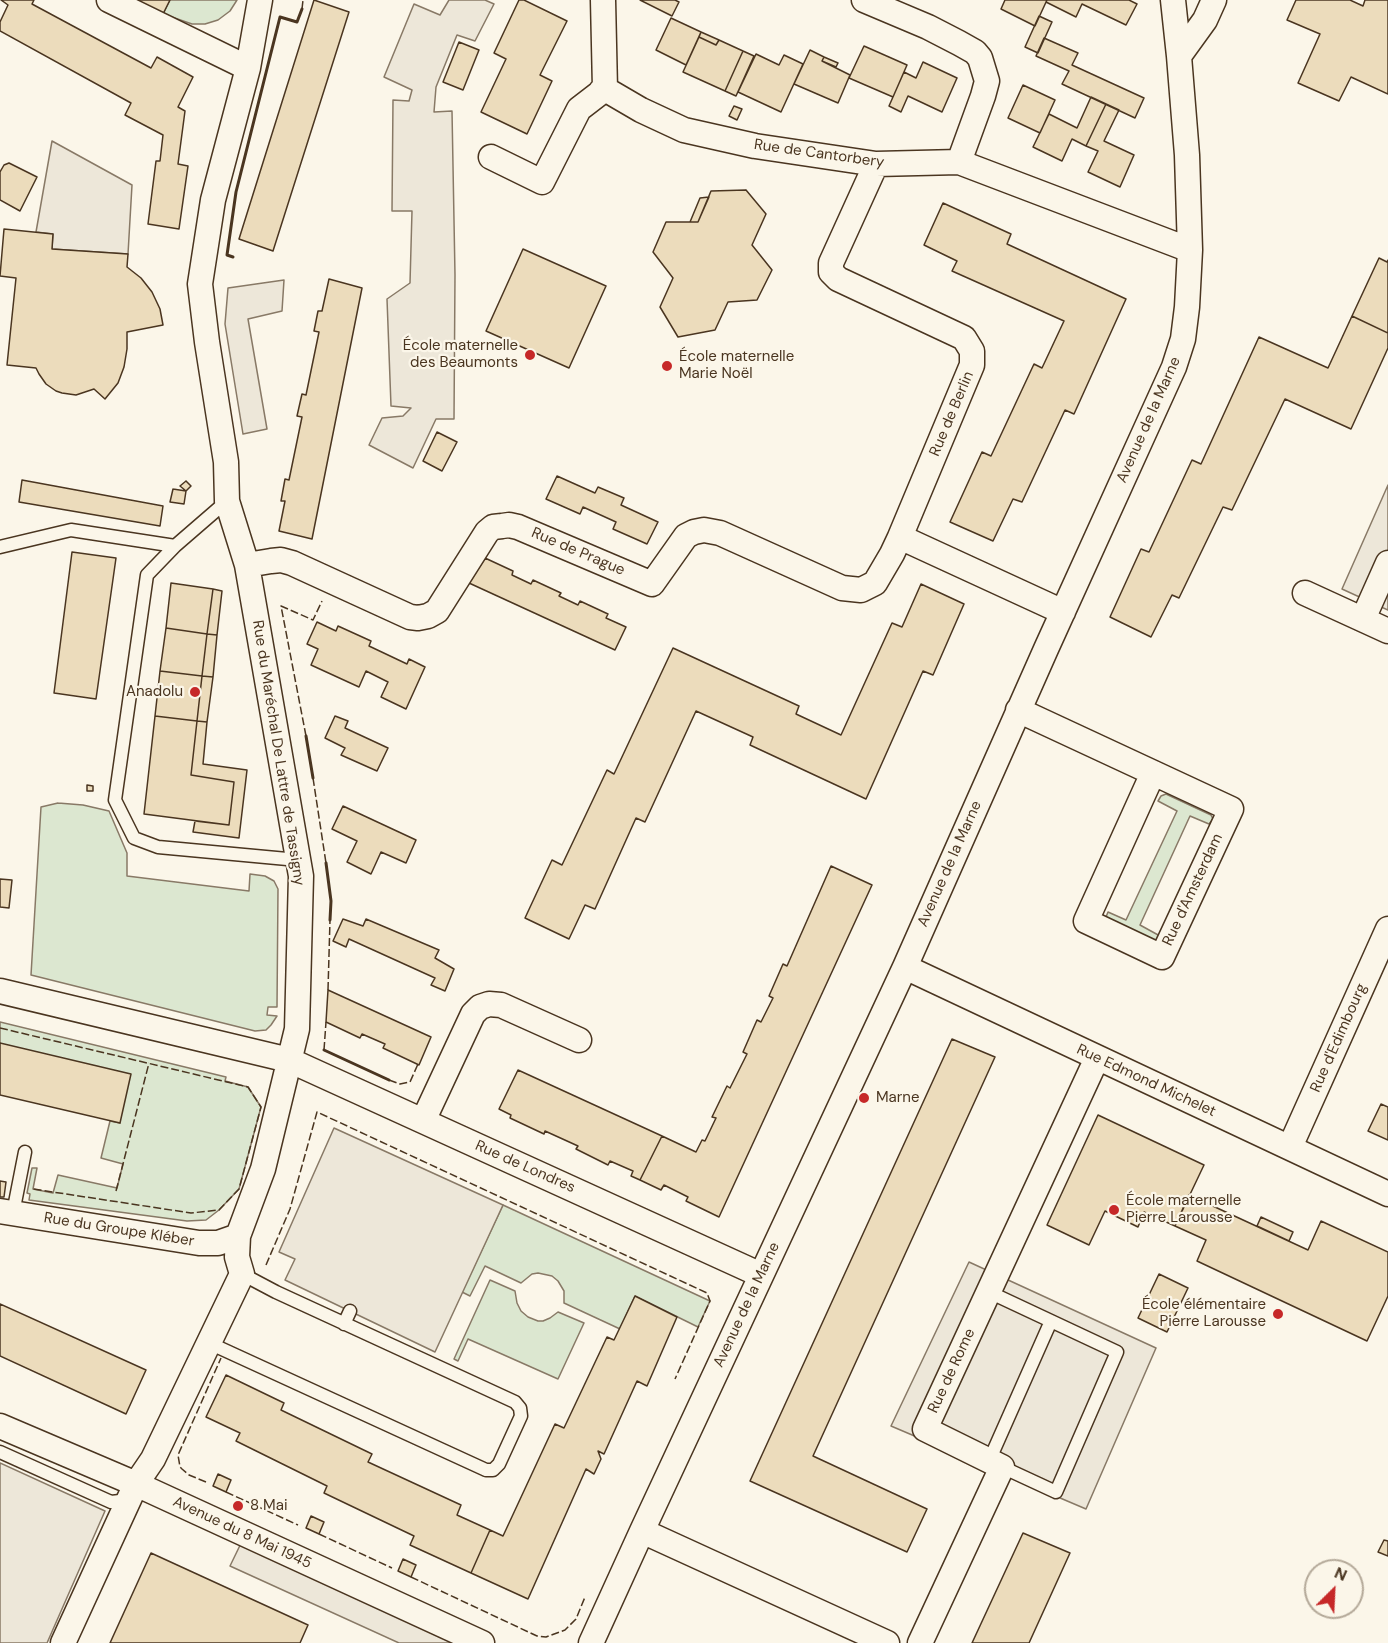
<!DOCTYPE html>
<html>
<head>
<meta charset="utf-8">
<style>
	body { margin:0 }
	#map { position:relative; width:1388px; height:1643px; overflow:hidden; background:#fbf6e9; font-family:"DM Sans",sans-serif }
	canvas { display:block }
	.north { position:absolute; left:1304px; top:1559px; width:60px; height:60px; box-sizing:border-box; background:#fbf6e9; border:2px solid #b4a999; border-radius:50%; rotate:24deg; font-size:16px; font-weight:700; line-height:24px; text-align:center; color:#4a3520 }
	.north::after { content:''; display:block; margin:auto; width:21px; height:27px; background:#c62828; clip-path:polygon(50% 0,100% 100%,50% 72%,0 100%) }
</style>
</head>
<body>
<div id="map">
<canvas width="1388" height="1643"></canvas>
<div class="north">N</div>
</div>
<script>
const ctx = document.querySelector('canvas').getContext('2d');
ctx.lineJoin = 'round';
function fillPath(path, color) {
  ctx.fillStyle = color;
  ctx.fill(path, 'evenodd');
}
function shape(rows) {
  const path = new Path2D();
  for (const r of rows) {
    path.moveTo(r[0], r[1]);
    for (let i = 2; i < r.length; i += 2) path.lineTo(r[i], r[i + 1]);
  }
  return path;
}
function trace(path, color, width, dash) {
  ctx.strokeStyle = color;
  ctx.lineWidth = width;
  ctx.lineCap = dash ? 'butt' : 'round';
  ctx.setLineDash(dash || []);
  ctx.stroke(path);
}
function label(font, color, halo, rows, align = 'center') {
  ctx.font = font + ' "DM Sans",sans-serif';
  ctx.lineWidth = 4.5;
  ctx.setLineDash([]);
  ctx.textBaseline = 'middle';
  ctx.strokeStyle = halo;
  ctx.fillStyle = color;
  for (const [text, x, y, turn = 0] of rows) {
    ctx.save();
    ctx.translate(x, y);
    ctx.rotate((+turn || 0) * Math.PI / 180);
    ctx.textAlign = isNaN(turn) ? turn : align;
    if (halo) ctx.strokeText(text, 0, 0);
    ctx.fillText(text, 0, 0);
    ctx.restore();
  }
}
const green = shape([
	[170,0,237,0,230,11,218,20,205,24,192,24,163,14,170,0],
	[1166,794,1211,815,1213,819,1209,824,1190,816,1140,925,1160,936,1157,940,1153,941,1109,921,1106,917,1108,912,1126,920,1177,811,1158,801,1161,796,1166,794],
	[58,803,83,805,109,811,127,853,127,876,249,891,250,874,265,876,274,881,278,889,277,1007,268,1007,267,1015,277,1016,271,1025,266,1030,255,1031,31,975,41,807,58,803],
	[0,1022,226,1077,225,1081,248,1087,261,1107,239,1189,219,1210,206,1220,187,1221,29,1200,30,1194,27,1193,32,1168,37,1168,33,1189,53,1193,58,1175,117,1188,123,1164,101,1158,110,1121,120,1123,0,1043,0,1022],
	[503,1205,710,1301,698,1327,635,1296,620,1329,564,1303,564,1291,558,1281,552,1276,538,1273,532,1274,521,1283,485,1266,470,1296,462,1292,503,1205],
	[490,1280,515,1291,517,1303,521,1311,528,1317,538,1321,543,1321,550,1318,558,1312,584,1323,558,1379,468,1339,458,1361,454,1359,490,1280]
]);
fillPath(green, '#dce7d0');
trace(green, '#887966', 1.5);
const parking = shape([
	[449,0,485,0,494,4,475,41,457,35,436,87,434,112,452,111,455,275,454,419,436,419,413,468,369,445,382,418,403,416,411,408,391,406,387,299,410,283,412,211,392,211,393,100,409,101,412,90,384,77,414,4,440,15,449,0],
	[52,141,132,185,128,254,52,249,53,234,36,232,52,141],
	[284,280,282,311,248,319,267,429,243,434,225,324,228,288,284,280],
	[1388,485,1388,610,1342,589,1388,485],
	[334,1128,503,1205,435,1352,285,1280,295,1259,279,1252,334,1128],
	[969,1262,1156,1348,1086,1509,891,1426,969,1262],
	[0,1463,105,1511,47,1643,0,1643,0,1463],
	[245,1535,454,1643,399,1643,230,1566,245,1535]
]);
fillPath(parking, '#ede7d9');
trace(parking, '#887966', 1.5);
const building = shape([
	[1,0,34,0,32,4,151,68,157,57,193,77,178,107,185,111,178,164,188,166,179,229,148,224,156,161,160,161,163,135,125,115,131,103,0,31,0,22,8,5,1,0],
	[137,0,170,0,163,14,137,0],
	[314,0,349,12,273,251,239,239,314,0],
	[519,0,524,0,567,21,540,75,552,81,527,134,481,112,506,59,494,53,519,0],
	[640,0,675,0,679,2,672,16,640,0],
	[1005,0,1047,0,1035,26,1001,9,1005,0],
	[1047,0,1129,0,1137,4,1126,25,1082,4,1076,17,1046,2,1047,0],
	[1296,0,1350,0,1363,6,1365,0,1388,0,1388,94,1351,77,1339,101,1298,83,1320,34,1287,20,1296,0],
	[1039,16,1052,22,1038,53,1025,47,1039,16],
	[671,18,701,32,686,65,656,50,671,18],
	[701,32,719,40,716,45,699,37,701,32],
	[699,37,716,45,719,40,743,51,725,91,683,72,699,37],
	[1044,38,1078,53,1072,65,1144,98,1135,118,1062,84,1069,71,1036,56,1044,38],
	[459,42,479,50,463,90,443,82,459,42],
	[864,46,907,65,893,97,849,78,864,46],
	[810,50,824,57,822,61,850,75,838,103,794,84,810,50],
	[743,51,754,56,736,96,725,91,743,51],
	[756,54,779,65,784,55,803,64,781,112,738,92,756,54],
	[824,57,838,63,836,67,822,61,824,57],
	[923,62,957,78,942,112,908,96,901,112,889,106,904,72,916,78,923,62],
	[1023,85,1055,100,1040,133,1008,118,1023,85],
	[1091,97,1106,104,1086,146,1072,139,1062,161,1033,147,1049,114,1077,128,1091,97],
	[1106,104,1119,110,1104,141,1134,155,1120,187,1088,172,1098,151,1086,146,1106,104],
	[734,106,742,109,737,120,729,116,734,106],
	[9,163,37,177,20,211,0,200,0,172,4,165,9,163],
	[746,190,766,214,752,245,772,270,757,300,728,302,715,330,678,337,660,307,673,278,653,252,666,222,698,222,711,191,746,190],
	[709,197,698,222,690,222,700,198,709,197],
	[943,203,1011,234,1007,244,1126,299,1074,414,1065,410,1022,502,1013,499,993,541,950,522,982,452,991,456,1034,364,1042,368,1064,321,952,271,957,261,924,245,943,203],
	[4,229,53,234,52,249,128,254,127,267,141,278,152,292,160,309,163,325,127,332,127,349,124,367,118,383,105,399,94,389,76,395,62,393,56,391,46,384,39,374,36,368,7,365,16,278,0,276,4,229],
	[523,249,606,286,569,368,486,331,523,249],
	[1379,258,1387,262,1388,260,1388,333,1352,316,1379,258],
	[329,279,362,288,312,539,279,531,285,501,281,501,285,479,289,480,302,417,297,416,302,394,306,395,319,332,314,331,318,311,322,311,329,279],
	[1352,316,1388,333,1388,348,1351,429,1285,399,1232,510,1223,507,1179,598,1172,595,1151,637,1110,617,1141,549,1149,552,1192,460,1201,464,1259,337,1328,368,1352,316],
	[437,432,457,442,442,471,423,461,437,432],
	[557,476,595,493,598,487,624,498,621,505,658,522,647,544,613,529,616,522,583,507,580,514,546,499,557,476],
	[22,480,163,506,160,526,19,502,22,480],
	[186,481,191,486,186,491,180,486,186,481],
	[173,489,186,491,184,504,170,502,173,489],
	[72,552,116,558,96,699,54,693,72,552],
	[485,558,513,571,512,575,531,584,533,580,561,593,559,596,578,605,580,601,608,614,606,618,626,627,615,650,469,583,485,558],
	[171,583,213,589,207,634,166,628,171,583],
	[921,584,964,604,933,675,923,671,866,799,750,745,753,737,696,711,645,822,636,818,595,909,585,905,569,939,525,918,552,860,562,865,607,770,614,774,673,648,799,706,796,714,841,735,892,623,902,627,921,584],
	[213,589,222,591,217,635,207,634,213,589],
	[317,622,336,631,338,626,371,641,369,646,407,664,409,659,425,667,406,709,381,697,388,682,366,671,359,687,311,665,318,649,307,644,317,622],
	[166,628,207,634,202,676,160,671,166,628],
	[207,634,217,635,213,677,202,676,207,634],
	[160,671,202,676,197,721,155,716,160,671],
	[202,676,213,677,207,722,197,721,202,676],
	[155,716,197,721,191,775,234,782,229,825,144,814,155,716],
	[335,716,348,721,345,728,388,748,377,771,341,755,345,748,325,738,335,716],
	[197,721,207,722,203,764,247,770,239,838,193,832,195,821,229,825,234,782,191,775,197,721],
	[87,785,93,786,93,791,87,791,87,785],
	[343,806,416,840,406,863,381,852,371,874,347,862,357,841,332,829,343,806],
	[831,866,872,885,719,1217,686,1201,688,1197,664,1185,661,1190,640,1180,662,1136,696,1152,702,1140,705,1141,716,1118,712,1117,727,1086,730,1088,747,1054,743,1052,757,1020,761,1022,773,998,769,996,783,964,787,966,831,866],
	[0,879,12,880,9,908,0,907,0,879],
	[343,919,363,926,366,919,439,950,435,958,454,969,445,991,431,985,435,978,349,939,346,947,333,941,343,919],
	[328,990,431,1037,419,1065,383,1048,385,1044,362,1034,360,1038,326,1022,328,990],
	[952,1039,995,1057,813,1456,927,1509,907,1552,750,1481,952,1039],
	[0,1043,131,1074,120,1123,0,1095,0,1043],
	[518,1070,662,1136,640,1180,631,1176,633,1171,610,1161,608,1165,576,1149,578,1146,545,1131,544,1134,510,1118,511,1115,499,1109,518,1070],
	[1381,1104,1388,1107,1388,1140,1368,1131,1381,1104],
	[1098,1115,1204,1165,1175,1226,1144,1212,1138,1227,1105,1211,1089,1245,1047,1225,1098,1115],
	[0,1181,6,1182,4,1197,0,1197,0,1181],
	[1189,1195,1308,1250,1321,1221,1388,1252,1388,1296,1367,1341,1197,1261,1206,1240,1175,1226,1189,1195],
	[1261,1217,1293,1232,1289,1241,1257,1226,1261,1217],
	[1159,1274,1188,1288,1167,1332,1138,1318,1159,1274],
	[635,1296,677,1317,647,1386,637,1381,604,1454,598,1451,601,1459,594,1474,586,1469,528,1599,471,1573,490,1530,503,1536,555,1424,564,1428,607,1337,614,1340,635,1296],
	[0,1304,146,1370,126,1414,0,1356,0,1304],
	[226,1375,284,1403,281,1410,372,1454,368,1462,461,1505,457,1515,490,1530,471,1573,410,1545,414,1536,324,1493,327,1486,236,1441,240,1433,206,1417,226,1375],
	[218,1474,231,1480,226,1492,213,1486,218,1474],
	[311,1516,324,1522,319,1534,306,1528,311,1516],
	[1023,1533,1070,1553,1029,1643,972,1643,1023,1533],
	[1384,1540,1388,1541,1388,1556,1378,1552,1384,1540],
	[151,1553,308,1625,300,1643,110,1643,151,1553],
	[403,1559,416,1565,411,1577,398,1571,403,1559]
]);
fillPath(building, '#ecdcbc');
trace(building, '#4a3520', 1.5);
const lane = shape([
	[227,501,175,546,147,575,115,800,134,838,158,847,298,860],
	[0,547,71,530,175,546],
	[13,1213,25,1152],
	[989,1292,1117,1352,1056,1492,1002,1467],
	[344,1324,350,1311],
	[209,1343,486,1470,493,1470,499,1464,521,1416,520,1408,515,1402,276,1292,242,1274],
	[0,1452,111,1502,129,1500],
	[989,1461,1051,1321]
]);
const street = shape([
	[109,0,248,68],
	[603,0,605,89,641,110,684,130,755,146,876,164,959,162,1190,250],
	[864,0,928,27,959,43,975,52,980,58,987,81,983,96,959,162],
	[1179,56,1205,20,1214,0],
	[491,157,542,182,579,109,605,89,601,91],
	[876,164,831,263,831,272,838,279,964,338,972,351,972,365,900,537,1063,612],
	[247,565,271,561,281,560,292,563,410,617,418,618,428,616,437,611,487,532,493,527,502,526,509,525,518,527,652,584,686,536,694,532,704,530,720,533,842,588,861,590,875,583,892,554,900,537],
	[1305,593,1388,631],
	[1363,619,1388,563],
	[1018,710,1231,809,1162,957,1086,921,1153,773],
	[905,967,1388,1194],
	[0,991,289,1060,761,1275],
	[423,1121,473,1014,480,1007,489,1004,501,1005,579,1040],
	[1290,1147,1388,929],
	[0,1211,199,1243,218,1243,238,1236],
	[0,1426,136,1484,482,1643],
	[642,1531,887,1643],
	[63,1643,136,1484,153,1459,242,1274,237,1257,238,1236,263,1169,297,1029,301,876,247,565,227,501,226,462,207,342,200,284,213,200,248,68,260,0],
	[591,1643,642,1531,905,967,1046,649,1174,367,1183,339,1187,307,1190,250,1187,155,1179,56,1173,0],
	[920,1643,1002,1467,925,1429,1097,1058]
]);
trace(lane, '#4a3520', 15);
trace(street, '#4a3520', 27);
trace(lane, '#fbf6e9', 12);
trace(street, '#fbf6e9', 24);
trace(shape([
	[302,9,303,0],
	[306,736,281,606,313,620,322,601],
	[313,778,326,863],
	[328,990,330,920],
	[0,1028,248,1087,261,1107,239,1189,219,1210,191,1213,33,1189],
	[324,1050,326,1022],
	[389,1080,400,1084,410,1082,418,1064],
	[116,1191,149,1063],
	[266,1265,290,1209,317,1112,707,1293,710,1301,675,1379],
	[206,1482,189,1475,182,1469,180,1467,178,1455,221,1358],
	[226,1492,298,1525],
	[319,1534,392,1568],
	[411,1577,537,1636,546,1637,565,1630,576,1619,585,1597]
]), '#4a3520', 1.5, [8, 3]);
trace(shape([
	[233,257,227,255,236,192,280,17,297,22,302,9],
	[306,736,313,778],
	[326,863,331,901,330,920],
	[324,1050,389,1080]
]), '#4a3520', 3);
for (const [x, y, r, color] of [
	[530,355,6,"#c62828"],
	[667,366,6,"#c62828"],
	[195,692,6,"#c62828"],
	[864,1098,6,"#c62828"],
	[1114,1210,6,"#c62828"],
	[1278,1314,6,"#c62828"],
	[238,1506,6,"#c62828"]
]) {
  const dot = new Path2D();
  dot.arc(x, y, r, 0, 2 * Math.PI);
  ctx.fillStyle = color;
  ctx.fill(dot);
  trace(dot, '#fbf6e9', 2);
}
label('15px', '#4a3520', '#fbf6e9', [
	["Rue de Cantorbery",819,154,8],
	["Rue de Berlin",952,414,-67],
	["Avenue de la Marne",1149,420,-66],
	["Rue de Prague",578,552,23],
	["Rue du Maréchal De Lattre de Tassigny",278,753,81],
	["Avenue de la Marne",950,864,-66],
	["Rue d'Amsterdam",1193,890,-65],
	["Rue d'Edimbourg",1339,1038,-66],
	["Rue Edmond Michelet",1146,1081,25],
	["Rue de Londres",525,1167,24],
	["Rue du Groupe Kléber",119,1230,9],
	["Avenue de la Marne",747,1305,-65],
	["Rue de Rome",952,1371,-65],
	["Avenue du 8 Mai 1945",242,1533,25]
]);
label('15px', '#4a3520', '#fbf6e9', [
	["École maternelle",518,346,"right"],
	["des Beaumonts",518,363,"right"],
	["École maternelle",679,357],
	["Marie Noël",679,374],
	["Anadolu",183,692,"right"],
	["Marne",876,1098],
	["École maternelle",1126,1201],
	["Pierre Larousse",1126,1218],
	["École élémentaire",1266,1305,"right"],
	["Pierre Larousse",1266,1322,"right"],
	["8 Mai",250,1506]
], 'left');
</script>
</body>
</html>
